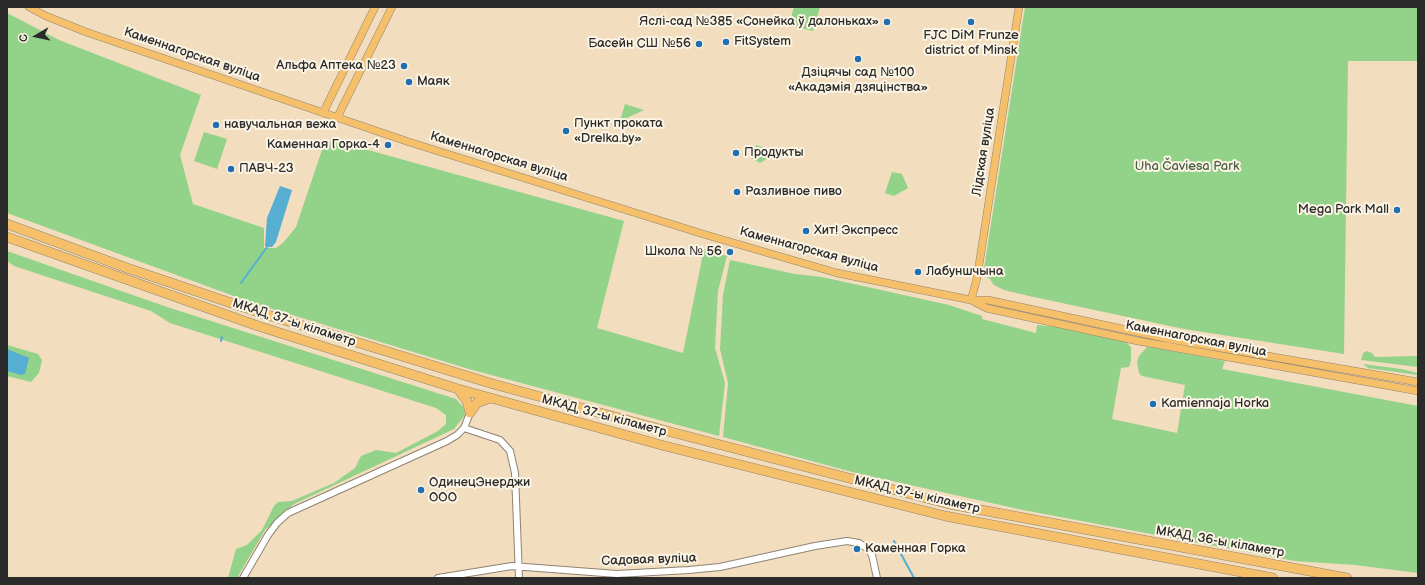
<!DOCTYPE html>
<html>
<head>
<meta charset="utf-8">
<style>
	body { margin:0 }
	#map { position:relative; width:1425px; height:585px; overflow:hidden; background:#f2ddbe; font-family:"Balsamiq Sans",sans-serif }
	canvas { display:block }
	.frame { position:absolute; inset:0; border:8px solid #2b2b2b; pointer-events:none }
	.north { position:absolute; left:16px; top:16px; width:40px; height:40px; -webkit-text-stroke:3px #fcf5e5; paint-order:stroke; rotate:261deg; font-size:11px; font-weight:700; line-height:16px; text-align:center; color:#2b2b2b }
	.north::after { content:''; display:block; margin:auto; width:14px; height:18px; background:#2b2b2b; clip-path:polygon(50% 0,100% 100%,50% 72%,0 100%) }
</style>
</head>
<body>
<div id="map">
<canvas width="1425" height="585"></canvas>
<div class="frame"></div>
<div class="north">С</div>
</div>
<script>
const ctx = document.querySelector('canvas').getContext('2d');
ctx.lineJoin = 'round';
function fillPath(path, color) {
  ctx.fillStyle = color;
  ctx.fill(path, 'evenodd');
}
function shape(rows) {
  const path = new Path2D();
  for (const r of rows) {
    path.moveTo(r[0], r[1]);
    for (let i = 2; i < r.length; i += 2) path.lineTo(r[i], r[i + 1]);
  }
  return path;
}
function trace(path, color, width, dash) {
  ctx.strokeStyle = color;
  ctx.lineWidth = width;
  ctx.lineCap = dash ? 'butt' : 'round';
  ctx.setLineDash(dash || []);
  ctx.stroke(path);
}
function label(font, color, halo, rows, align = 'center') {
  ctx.font = font + ' "Balsamiq Sans",sans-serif';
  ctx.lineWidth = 4;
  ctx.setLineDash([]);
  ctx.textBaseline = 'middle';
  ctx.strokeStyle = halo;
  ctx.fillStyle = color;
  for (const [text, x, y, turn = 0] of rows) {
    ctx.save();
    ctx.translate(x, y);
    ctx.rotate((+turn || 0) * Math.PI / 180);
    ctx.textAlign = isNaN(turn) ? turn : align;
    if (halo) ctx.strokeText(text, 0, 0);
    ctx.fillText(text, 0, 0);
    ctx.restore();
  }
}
fillPath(shape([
	[794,7,820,7,813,31,789,25],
	[1025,7,1418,7,1418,61,1348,61,1344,354,1184,329,1029,296,1004,290,994,285,990,279,983,275],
	[7,13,59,40,201,95,180,155,193,204,264,228,264,248,276,248,283,243,296,227,325,141,350,145,624,221,597,328,683,353,704,249,727,256,718,291,715,348,725,383,719,436,469,369,253,303,7,213],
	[625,104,634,107,644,110,620,121],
	[204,132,227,139,217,169,194,161],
	[756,145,765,148,780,151,760,163,751,158],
	[892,172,902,174,908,188,894,196,885,193],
	[7,251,167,307,456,399,463,407,465,415,454,429,294,504,265,530,237,578,228,578,236,549,247,545,262,530,274,506,278,502,292,501,334,483,355,468,361,456,376,450,396,453,438,431,446,424,446,415,436,408,170,323,151,311,14,266,7,261],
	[730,260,795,274,822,277,949,305,982,316,982,319,1036,333,1037,325,1057,327,1126,342,1131,347,1131,361,1129,367,1121,368,1112,419,1177,433,1185,385,1142,376,1139,373,1137,362,1139,356,1147,347,1150,347,1225,361,1222,369,1418,406,1418,573,1355,565,1295,561,1023,510,856,473,723,437,728,383,720,349,723,295],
	[7,345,38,354,42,360,39,373,31,382,7,376],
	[1367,351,1372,353,1375,357,1418,356,1418,367,1361,360,1363,353],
	[1363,364,1401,369,1418,373,1418,375,1368,368]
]), '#92d289');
fillPath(shape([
	[280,186,292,190,276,242,272,247,267,247,265,246,267,218],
	[7,349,29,358,25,374,21,375,7,371]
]), '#56aed3');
trace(shape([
	[241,283,267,247],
	[221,341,222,337],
	[894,541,914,578]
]), '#56aed3', 2);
const minor = shape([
	[464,428,500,440,510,451,515,473,519,578],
	[243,578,268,535,277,523,288,513,447,441,457,435,464,428,470,413],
	[438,578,512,566,617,574,689,570,720,567,815,546,847,541,859,543,868,549,872,555,877,578]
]);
const major = shape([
	[29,7,46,16,86,32,409,142,703,234,837,273,971,300,988,300,1169,339,1418,382],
	[323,113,375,7],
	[337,118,392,7],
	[971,300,986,308,1138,341,1418,391],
	[971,300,977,278,1019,7]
]);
const highway = shape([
	[7,224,127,268,258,312,493,384,671,432,949,504,1347,578],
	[7,237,258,326,458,389,665,446,945,516,1273,578],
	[458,389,467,401,470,413],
	[470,413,477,403,490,398]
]);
trace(minor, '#8e8474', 8);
trace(major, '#8e8474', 8);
trace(highway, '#8e8474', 10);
trace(minor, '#fff', 6);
trace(major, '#f6c06b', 7);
trace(highway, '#f6c06b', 9);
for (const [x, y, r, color] of [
	[887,22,4,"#1f6fb2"],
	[971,22,4,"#1f6fb2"],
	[726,42,4,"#1f6fb2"],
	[699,44,4,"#1f6fb2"],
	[858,59,4,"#1f6fb2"],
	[404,66,4,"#1f6fb2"],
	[409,82,4,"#1f6fb2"],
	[216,125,4,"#1f6fb2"],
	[566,131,4,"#1f6fb2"],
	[388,145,4,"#1f6fb2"],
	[736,153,4,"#1f6fb2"],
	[231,169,4,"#1f6fb2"],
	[737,192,4,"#1f6fb2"],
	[1397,210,4,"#1f6fb2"],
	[806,231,4,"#1f6fb2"],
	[730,252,4,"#1f6fb2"],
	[918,272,4,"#1f6fb2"],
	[1153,404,4,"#1f6fb2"],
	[421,490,4,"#1f6fb2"],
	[857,549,4,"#1f6fb2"]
]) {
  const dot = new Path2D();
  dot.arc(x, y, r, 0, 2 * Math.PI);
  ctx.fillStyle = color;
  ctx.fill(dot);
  trace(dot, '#fcf5e5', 1.5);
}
label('13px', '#2b2b2b', '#fcf5e5', [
	["Яслі-сад №385 «Сонейка ў далоньках»",879,22,"right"],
	["FJC DiM Frunze",971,36,"center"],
	["district of Minsk",971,51,"center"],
	["FitSystem",734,42],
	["Басейн СШ №56",691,44,"right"],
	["Альфа Аптека №23",396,66,"right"],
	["Дзіцячы сад №100",858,73,"center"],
	["«Акадэмія дзяцінства»",858,88,"center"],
	["Маяк",417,82],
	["Пункт проката",574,124],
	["«Drelka.by»",574,139],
	["навучальная вежа",224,125],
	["Каменная Горка-4",380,145,"right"],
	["Продукты",744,153],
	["ПАВЧ-23",239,169],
	["Разливное пиво",745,192],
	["Mega Park Mall",1389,210,"right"],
	["Хит! Экспресс",814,231],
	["Школа № 56",722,252,"right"],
	["Лабуншчына",926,272],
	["Kamiennaja Horka",1161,404],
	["ОдинецЭнерджи",429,483],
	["ООО",429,498],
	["Каменная Горка",865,549]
], 'left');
label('13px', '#2b2b2b', '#fcf5e5', [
	["Каменнагорская вуліца",192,55,19],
	["Лідская вуліца",984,152,-81],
	["Каменнагорская вуліца",499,157,17],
	["Каменнагорская вуліца",809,250,15],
	["МКАД, 37-ы кіламетр",294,323,18],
	["Каменнагорская вуліца",1196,339,11],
	["МКАД, 37-ы кіламетр",604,416,15],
	["МКАД, 37-ы кіламетр",917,495,13],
	["МКАД, 36-ы кіламетр",1220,542,10],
	["Садовая вуліца",649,560,-2]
]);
label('13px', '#4a5d47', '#fcf5e5', [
	["Uha Čaviesa Park",1187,167]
]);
</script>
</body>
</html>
